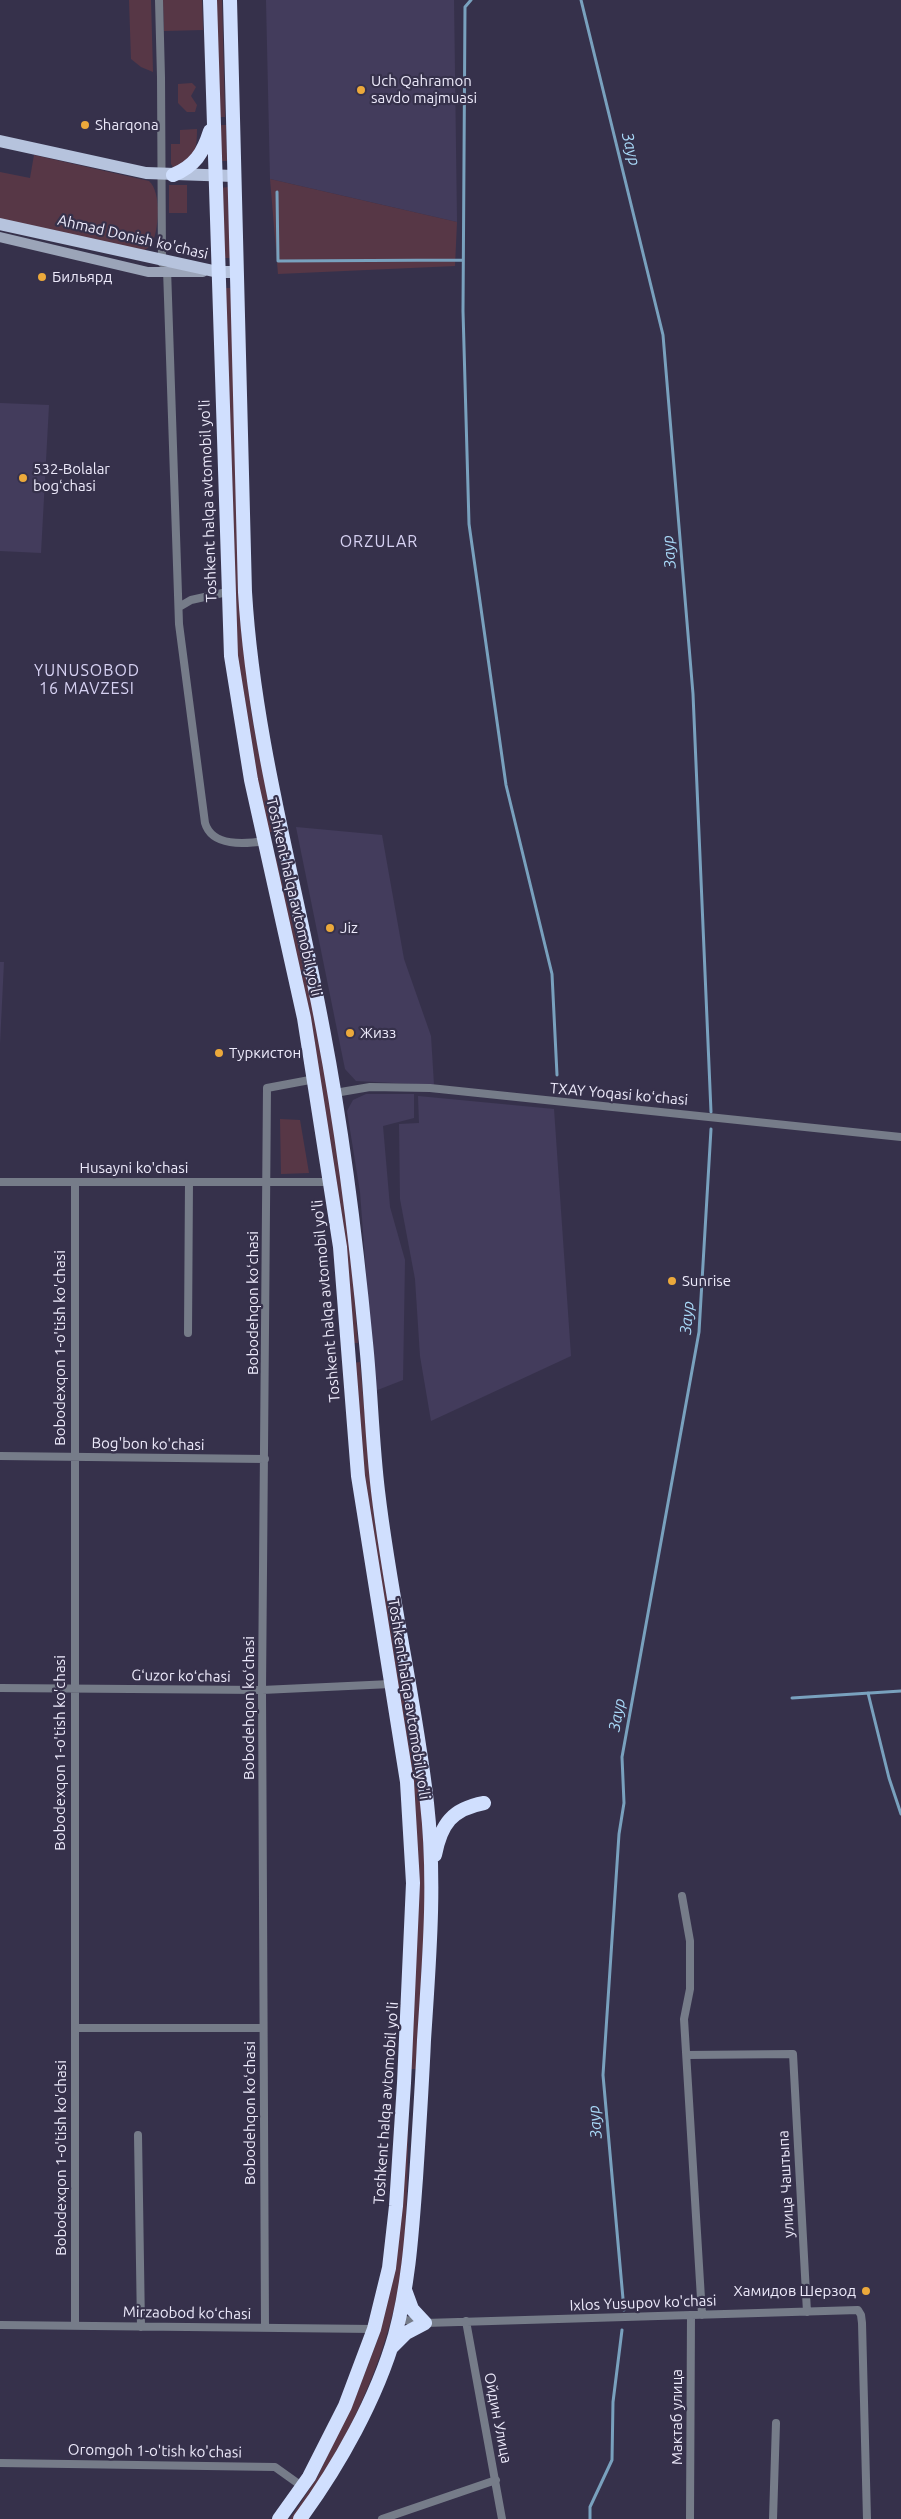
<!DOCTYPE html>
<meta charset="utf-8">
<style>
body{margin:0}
canvas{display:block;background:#36314b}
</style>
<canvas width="901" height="2519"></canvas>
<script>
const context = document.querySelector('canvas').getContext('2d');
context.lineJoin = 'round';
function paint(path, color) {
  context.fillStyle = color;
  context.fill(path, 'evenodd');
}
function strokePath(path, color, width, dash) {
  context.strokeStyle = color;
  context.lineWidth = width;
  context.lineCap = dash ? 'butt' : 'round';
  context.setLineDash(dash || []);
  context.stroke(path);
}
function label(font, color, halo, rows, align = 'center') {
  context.font = font + ' Ubuntu,sans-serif';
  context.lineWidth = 4.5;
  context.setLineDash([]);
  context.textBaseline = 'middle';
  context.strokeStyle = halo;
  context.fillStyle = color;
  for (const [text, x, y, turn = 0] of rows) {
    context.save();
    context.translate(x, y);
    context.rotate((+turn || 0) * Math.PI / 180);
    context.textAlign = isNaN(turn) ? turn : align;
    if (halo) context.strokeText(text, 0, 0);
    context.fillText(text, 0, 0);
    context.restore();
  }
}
paint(new Path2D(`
 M266 0H454L457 222 270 179Z
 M0 403 49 405 41 553 0 551Z
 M296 827 382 835 404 959 431 1036 434 1085 356 1081 345 1069Z
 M0 962H4L0 1044Z
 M366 1094H414V1118L383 1126 390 1207 405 1260 403 1380 375 1391 360 1192 347 1111 353 1100Z
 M418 1096 554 1109 571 1356 431 1421 420 1356 415 1279 400 1199 399 1124 419 1123Z`), '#433c5c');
paint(new Path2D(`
 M129 0H151L153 72 141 67 131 59Z
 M163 0H202L203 30 164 31Z
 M216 0H222L225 117H219Z
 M192 83 196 87 191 96 197 105 195 112H187L178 103V84Z
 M220 125H226L227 161H220Z
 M197 129C197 153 194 157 174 169L171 164V144H180V130Z
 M34 155 149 181C162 193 159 231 151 246L143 251 0 219V172L30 178Z
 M270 179 457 222 455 266 278 274Z
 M169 185H187V213H169Z
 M228 187 230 258H223L220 188Z
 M224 288H231L241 630 252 717 274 831 268 833 255 776 237 660Z
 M276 857C288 908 302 958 313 1008 336 1118 350 1231 358 1343H353L273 859Z
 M280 1119 300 1120 309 1173 281 1174Z
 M360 1362 374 1517 421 1804 426 1893 416 2069H409L418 1892 367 1518 353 1363Z
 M409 2095C407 2156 409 2217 400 2278 387 2360 343 2453 293 2519H290L318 2476 357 2393 379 2336Z`), '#573746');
strokePath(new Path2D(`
 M471 0 465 7 463 311 469 524 506 785 552 974 557 1075
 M581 0 663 335 693 694 711 1112
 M277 192 278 261 463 260
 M868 1693 889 1778 901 1814
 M792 1698 901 1691
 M624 2310 603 2075 619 1834 624 1803 622 1757 699 1332 711 1129
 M590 2519V2507L612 2460 613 2402 622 2330`), '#79a1be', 3);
strokePath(new Path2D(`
 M159 0 161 77 162 263
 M167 269 179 624 205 823C212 847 245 844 265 841
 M179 607 191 600 227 592
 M335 1093 370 1087 430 1088 901 1137
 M0 1182H330
 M75 1182V2325
 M188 1333 189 1182
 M0 1456 265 1459
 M0 1688 262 1690 391 1684
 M682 1896 690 1941V1989L684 2019 702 2315
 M75 2028H263
 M687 2055 793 2054 807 2312
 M138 2135 141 2327
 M399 2319 425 2323 858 2310 861 2315 862 2323 867 2519
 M466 2321 502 2519
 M0 2325 374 2329
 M265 2328 262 1690 267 1088 315 1079
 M0 2463 275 2467 303 2487
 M382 2519 496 2480
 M690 2519 691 2315
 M773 2519 776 2423`), '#767c89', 8);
strokePath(new Path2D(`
 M0 237 148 272H203`), '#9ba4b8', 10);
strokePath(new Path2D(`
 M0 141 146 173 234 176
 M0 224 218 272H237`), '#b6c3dd', 12);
strokePath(new Path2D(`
 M210 0 231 656 251 780 304 1018 340 1247 358 1476 407 1782 413 1883 404 2083 396 2206 389 2268 374 2329 345 2406 309 2477 279 2519
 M230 0 245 592C254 741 296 883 323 1029 343 1133 356 1238 366 1343 371 1392 372 1441 378 1491 390 1595 415 1698 427 1803 436 1882 429 1962 424 2040 422 2086 419 2132 416 2178 412 2231 409 2284 395 2335 377 2398 339 2466 300 2519
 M173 175C195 166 203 153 210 131
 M435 1855C441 1824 452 1809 484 1803
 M392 2347 406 2333 425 2323 412 2309 405 2290`), '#d0dffe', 14);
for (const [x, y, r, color] of [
 [361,90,5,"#eca93b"],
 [85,125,5,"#eca93b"],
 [42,277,5,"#eca93b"],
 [23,478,5,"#eca93b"],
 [330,928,5,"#eca93b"],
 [350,1033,5,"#eca93b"],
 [219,1053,5,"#eca93b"],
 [672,1281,5,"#eca93b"],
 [866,2291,5,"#eca93b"]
]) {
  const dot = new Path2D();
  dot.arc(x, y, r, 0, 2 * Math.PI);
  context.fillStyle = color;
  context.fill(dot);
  strokePath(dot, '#36314b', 2);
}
label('15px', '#ece9fa', '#36314b', [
 ["Uch Qahramon",371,81],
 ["savdo majmuasi",371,98],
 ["Sharqona",95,125],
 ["Бильярд",52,277],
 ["532-Bolalar",33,469],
 ["bogʻchasi",33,486],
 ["Jiz",340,928],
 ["Жизз",360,1033],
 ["Туркистон",229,1053],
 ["Sunrise",682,1281],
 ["Хамидов Шерзод",856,2291,"right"]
], 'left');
label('15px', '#ece9fa', '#36314b', [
 ["Ahmad Donish ko'chasi",133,237,13],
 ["Toshkent halqa avtomobil yo'li",208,501,-92],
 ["Toshkent halqa avtomobil yo'li",294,897,77],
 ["TXAY Yoqasi koʻchasi",619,1094,5],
 ["Husayni ko'chasi",134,1168],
 ["Toshkent halqa avtomobil yo'li",326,1301,-95],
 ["Bobodehqon koʻchasi",253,1303,-90],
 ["Bobodexqon 1-o'tish ko'chasi",60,1348,-90],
 ["Bog'bon ko'chasi",148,1444,1],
 ["Gʻuzor koʻchasi",181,1676,1],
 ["Toshkent halqa avtomobil yo'li",409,1699,81],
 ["Bobodehqon koʻchasi",249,1708,-90],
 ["Bobodexqon 1-o'tish ko'chasi",60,1753,-90],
 ["Toshkent halqa avtomobil yo'li",386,2103,-86],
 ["Bobodehqon koʻchasi",250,2113,-90],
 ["Bobodexqon 1-o'tish ko'chasi",61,2158,-90],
 ["улица Чаштыпа",786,2184,-93],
 ["Ixlos Yusupov ko'chasi",643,2303,-2],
 ["Mirzaobod koʻchasi",187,2313,1],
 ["Мактаб улица",677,2417,-90],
 ["Ойдин Улица",498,2418,79],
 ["Oromgoh 1-o'tish ko'chasi",155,2451,1]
]);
label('italic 16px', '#a8d8f7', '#36314b', [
 ["Заур",631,149,76],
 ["Заур",669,552,-95],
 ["Заур",687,1318,-85],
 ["Заур",617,1715,-80],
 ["Заур",595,2122,-95]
]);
context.letterSpacing = '1px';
label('16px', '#d7d2f3', '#36314b', [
 ["ORZULAR",379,542],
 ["YUNUSOBOD",87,671],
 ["16 MAVZESI",87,689]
]);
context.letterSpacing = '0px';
</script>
